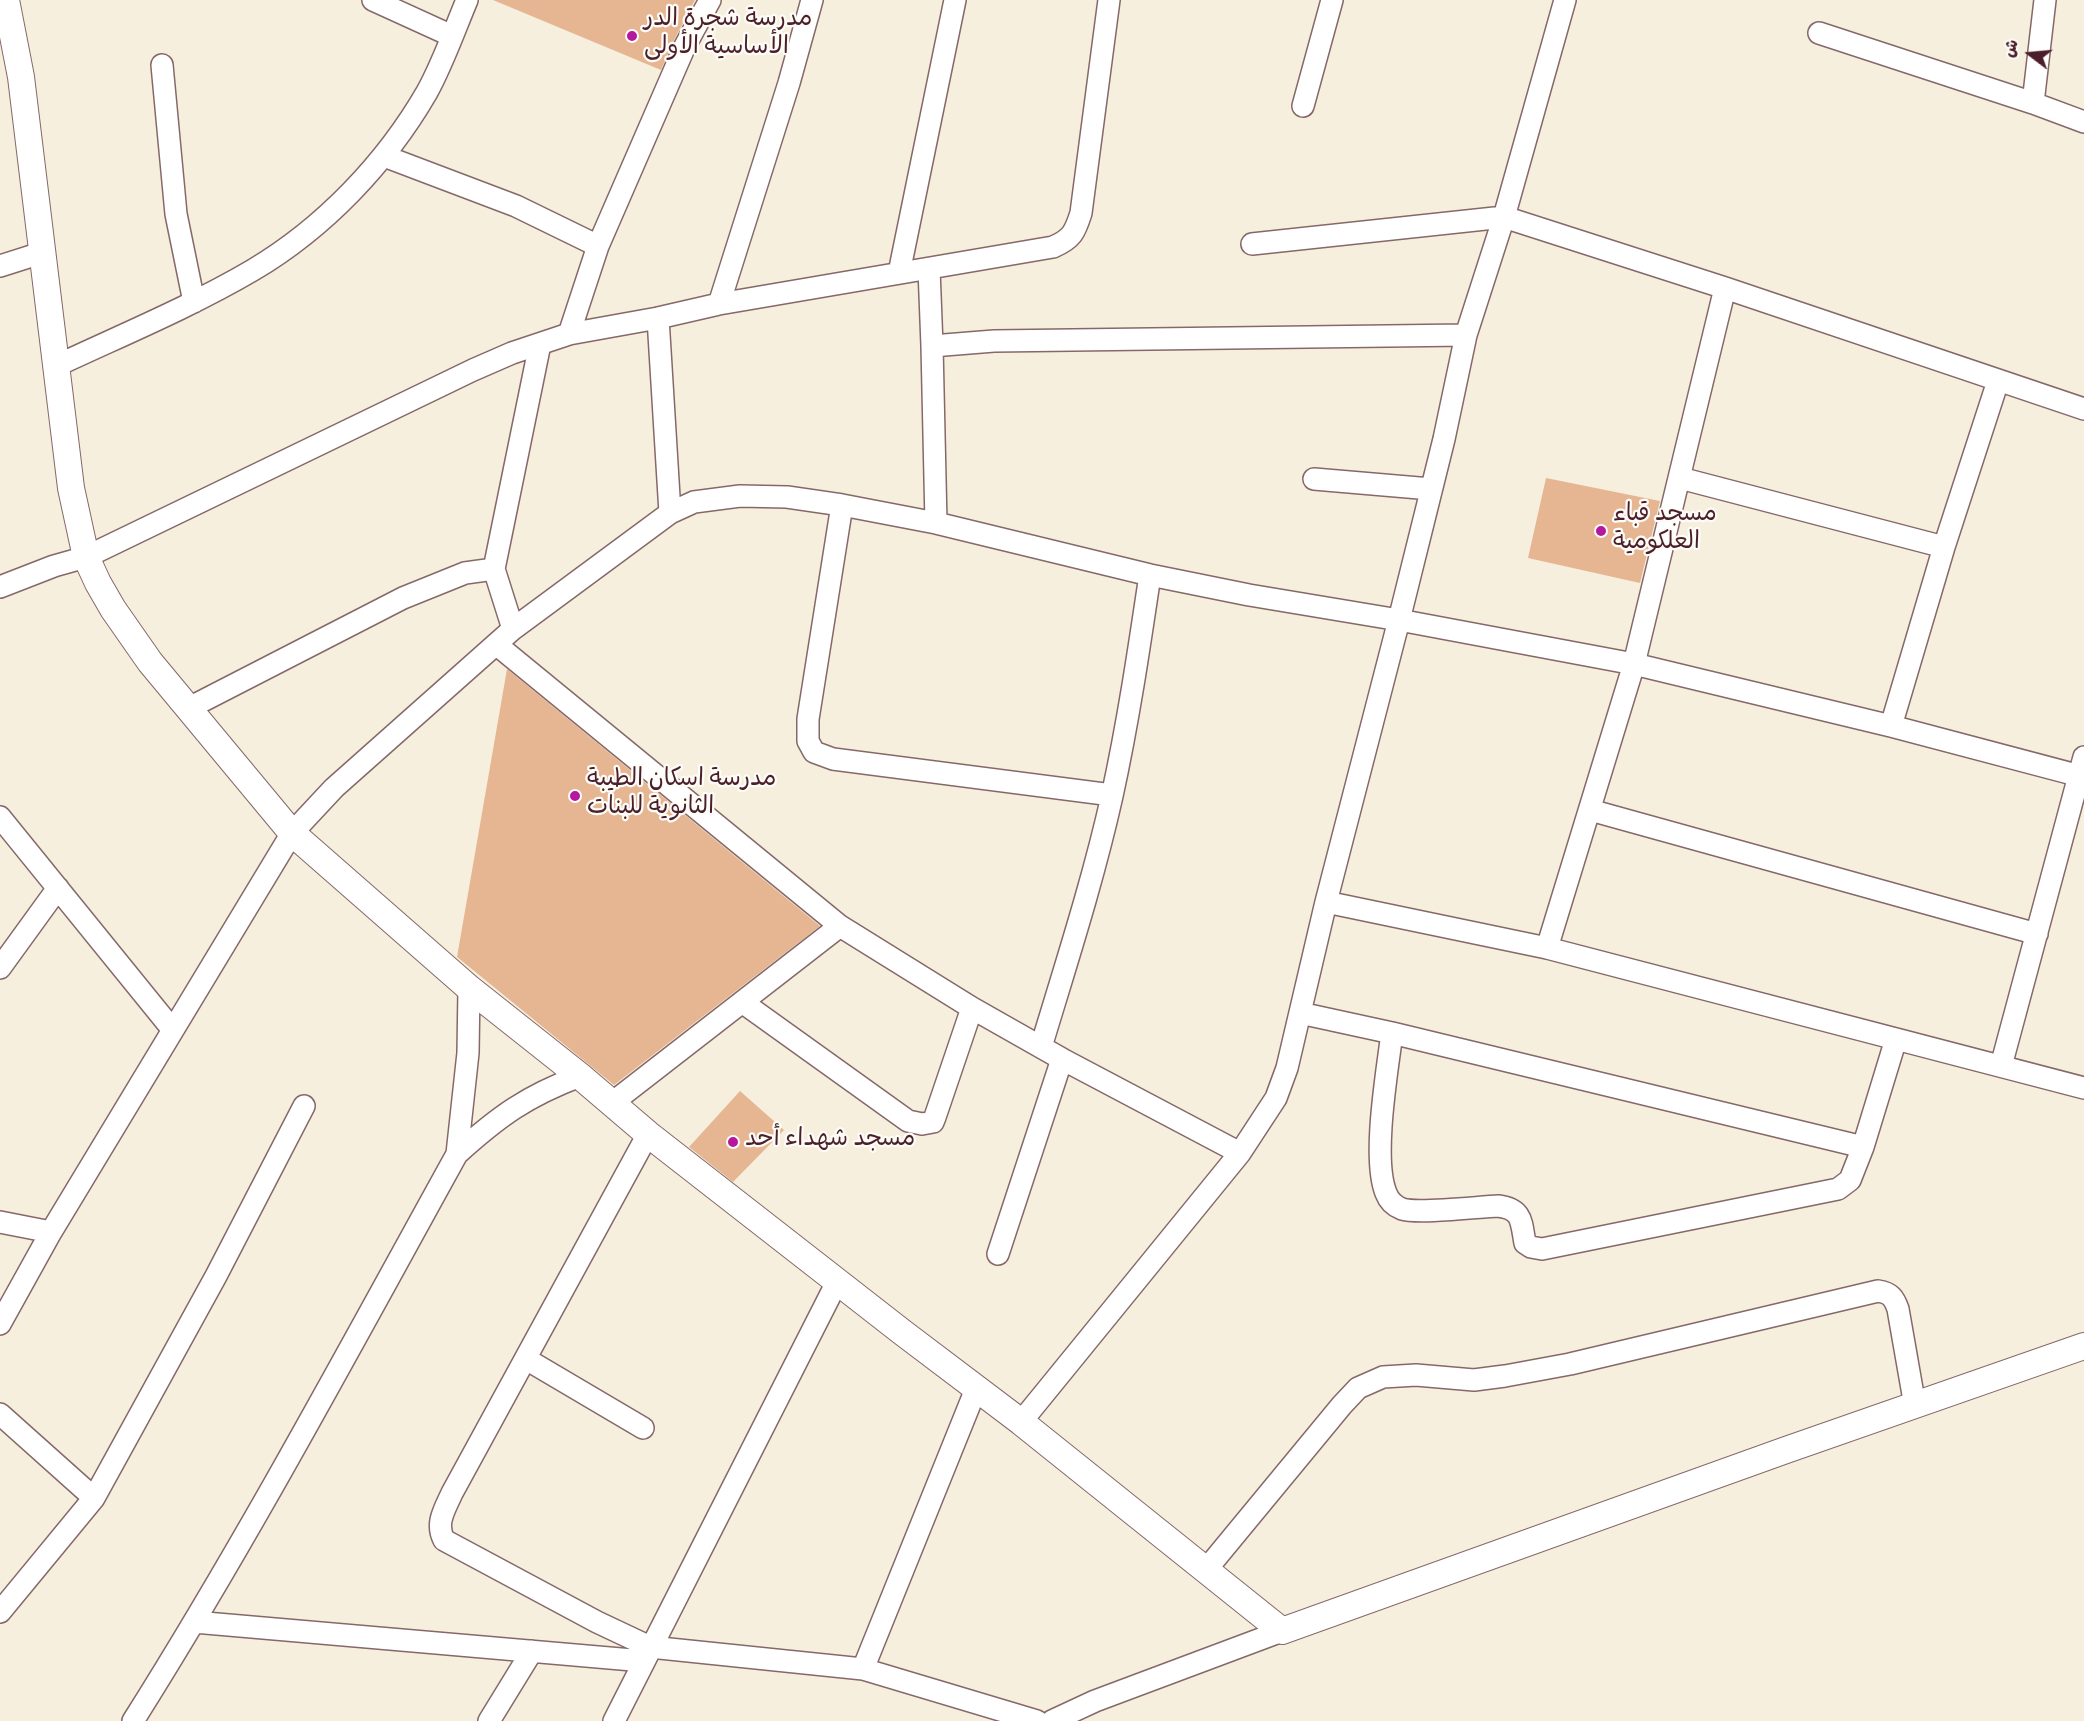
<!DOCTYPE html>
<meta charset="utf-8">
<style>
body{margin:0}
#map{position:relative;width:2084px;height:1721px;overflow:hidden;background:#f6efdd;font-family:Dekko,"Playpen Sans Arabic",sans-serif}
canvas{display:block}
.north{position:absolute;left:2000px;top:24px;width:60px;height:60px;-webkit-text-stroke:4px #fdfcf7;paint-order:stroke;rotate:286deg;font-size:16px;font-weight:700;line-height:24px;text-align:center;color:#4a1f2b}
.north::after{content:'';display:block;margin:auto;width:21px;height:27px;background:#4a1f2b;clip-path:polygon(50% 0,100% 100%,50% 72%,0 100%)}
</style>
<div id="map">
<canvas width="2084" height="1721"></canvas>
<div class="north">ش</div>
</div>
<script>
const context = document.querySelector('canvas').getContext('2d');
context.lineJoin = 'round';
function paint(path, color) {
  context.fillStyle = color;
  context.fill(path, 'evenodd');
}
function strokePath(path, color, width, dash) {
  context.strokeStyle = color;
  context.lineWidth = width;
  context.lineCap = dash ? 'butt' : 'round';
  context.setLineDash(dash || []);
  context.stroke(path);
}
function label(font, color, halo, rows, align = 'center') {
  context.font = font + ' Dekko,"Playpen Sans Arabic",sans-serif';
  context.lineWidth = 4.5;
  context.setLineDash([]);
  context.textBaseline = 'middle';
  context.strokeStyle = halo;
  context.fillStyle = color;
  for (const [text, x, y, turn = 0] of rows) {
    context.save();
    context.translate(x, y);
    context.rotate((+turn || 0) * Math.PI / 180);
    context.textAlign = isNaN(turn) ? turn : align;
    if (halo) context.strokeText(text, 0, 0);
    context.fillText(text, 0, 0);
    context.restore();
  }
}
paint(new Path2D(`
 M493 0H695L674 40 661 70Z
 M1546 478 1660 501 1640 583 1528 558Z
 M507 669 820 926 614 1085 457 957Z
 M740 1091 784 1130 733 1182 689 1147Z`), '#e6b693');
const minor = new Path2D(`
 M373 0 452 36
 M1819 33 2033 103 2084 122
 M162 65 176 214 194 302
 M2033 103 2045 0
 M1303 106 1332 0
 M384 156 516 206 598 246
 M1252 244 1504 217 1725 288 2084 409
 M0 266 41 253
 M929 269 932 346
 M899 273 955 0
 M719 304 789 83 812 0
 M658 318 670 513
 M569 334 598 246 685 46 710 0
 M56 366C122 335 190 307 253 270 324 228 386 163 427 92 443 63 454 31 467 0
 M1680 478 1944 547
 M1314 479 1431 489
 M842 505 808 719V741L814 752 833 759 1112 795
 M936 523 932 346 994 341 1466 335
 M494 569 540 344
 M0 587 54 566 86 557 473 370 512 353 569 334 658 318 719 304 1053 247C1072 239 1075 232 1081 213L1109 0
 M497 645 840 926 612 1103
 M187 709 403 598 465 573 494 569 513 629
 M1891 726 1944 547 1998 381
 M1590 810 2037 934
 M0 817 172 1029
 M1326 902 1547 948 2084 1088
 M840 926 972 1008 1062 1059 1240 1153
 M1547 948 1634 664 1725 288
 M0 968 58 888
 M742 1002 908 1121 922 1124 933 1122 935 1117 972 1008
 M1300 1013 1392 1033 1863 1147
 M1392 1033C1387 1072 1372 1159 1386 1193 1389 1201 1394 1206 1402 1209 1418 1214 1477 1207 1498 1206 1523 1209 1521 1222 1525 1243L1531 1247 1542 1249 1838 1189 1850 1180 1863 1147 1896 1039
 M1041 1047C1066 964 1093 881 1112 796 1128 723 1139 649 1150 575
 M2001 1066 2084 757
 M648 1134 452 1493C445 1509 435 1523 444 1540L597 1622 650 1647 863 1669 1037 1721
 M457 1154 468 1053 469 988
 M0 1222 51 1232
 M998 1254 1062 1059
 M0 1324 51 1232 292 833 334 788 513 629 670 513 694 502 740 496 787 497 842 505 936 523 1150 575 1249 595 1399 620 1634 664 1891 726 2084 777
 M526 1359 643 1428
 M0 1414 94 1498
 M1021 1422 1240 1153 1276 1098 1287 1068 1326 902 1399 620 1444 439 1466 335 1504 217 1565 0
 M1205 1571 1342 1405 1358 1388 1383 1377 1416 1375 1474 1380 1505 1376 1570 1364 1878 1291C1891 1293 1894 1298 1898 1309L1915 1406
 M0 1612 94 1498 216 1276 304 1106
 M194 1622 644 1661
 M863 1669 976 1389
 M133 1721C249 1537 352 1344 457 1154 499 1116 527 1096 580 1076
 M489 1721 532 1651
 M614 1721 837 1282
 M1052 1721 1095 1701 1282 1631`);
const tertiary = new Path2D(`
 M6 0 21 77 71 488 86 557 98 583 113 609 150 662 292 833 469 988 580 1076 648 1134 902 1332 1021 1422 1282 1631 1786 1450 2084 1346`);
strokePath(minor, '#866869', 24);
strokePath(tertiary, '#866869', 28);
strokePath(minor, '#fff', 21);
strokePath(tertiary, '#fff', 26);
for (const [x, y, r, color] of [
 [632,36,6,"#b5179e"],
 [1601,531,6,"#b5179e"],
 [575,796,6,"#b5179e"],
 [733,1142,6,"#b5179e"]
]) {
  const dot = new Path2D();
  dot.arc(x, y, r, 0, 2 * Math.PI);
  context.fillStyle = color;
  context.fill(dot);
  strokePath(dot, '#fdfcf7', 2);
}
label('24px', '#4a1f2b', '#fdfcf7', [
 ["مدرسة شجرة الدر",644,22],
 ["الأساسية الأولى",644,50],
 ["مسجد قباء",1613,517],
 ["العلكومية",1613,545],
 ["مدرسة اسكان الطيبة",587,782],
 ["الثانوية للبنات",587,810],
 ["مسجد شهداء أحد",745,1142]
], 'left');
</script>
